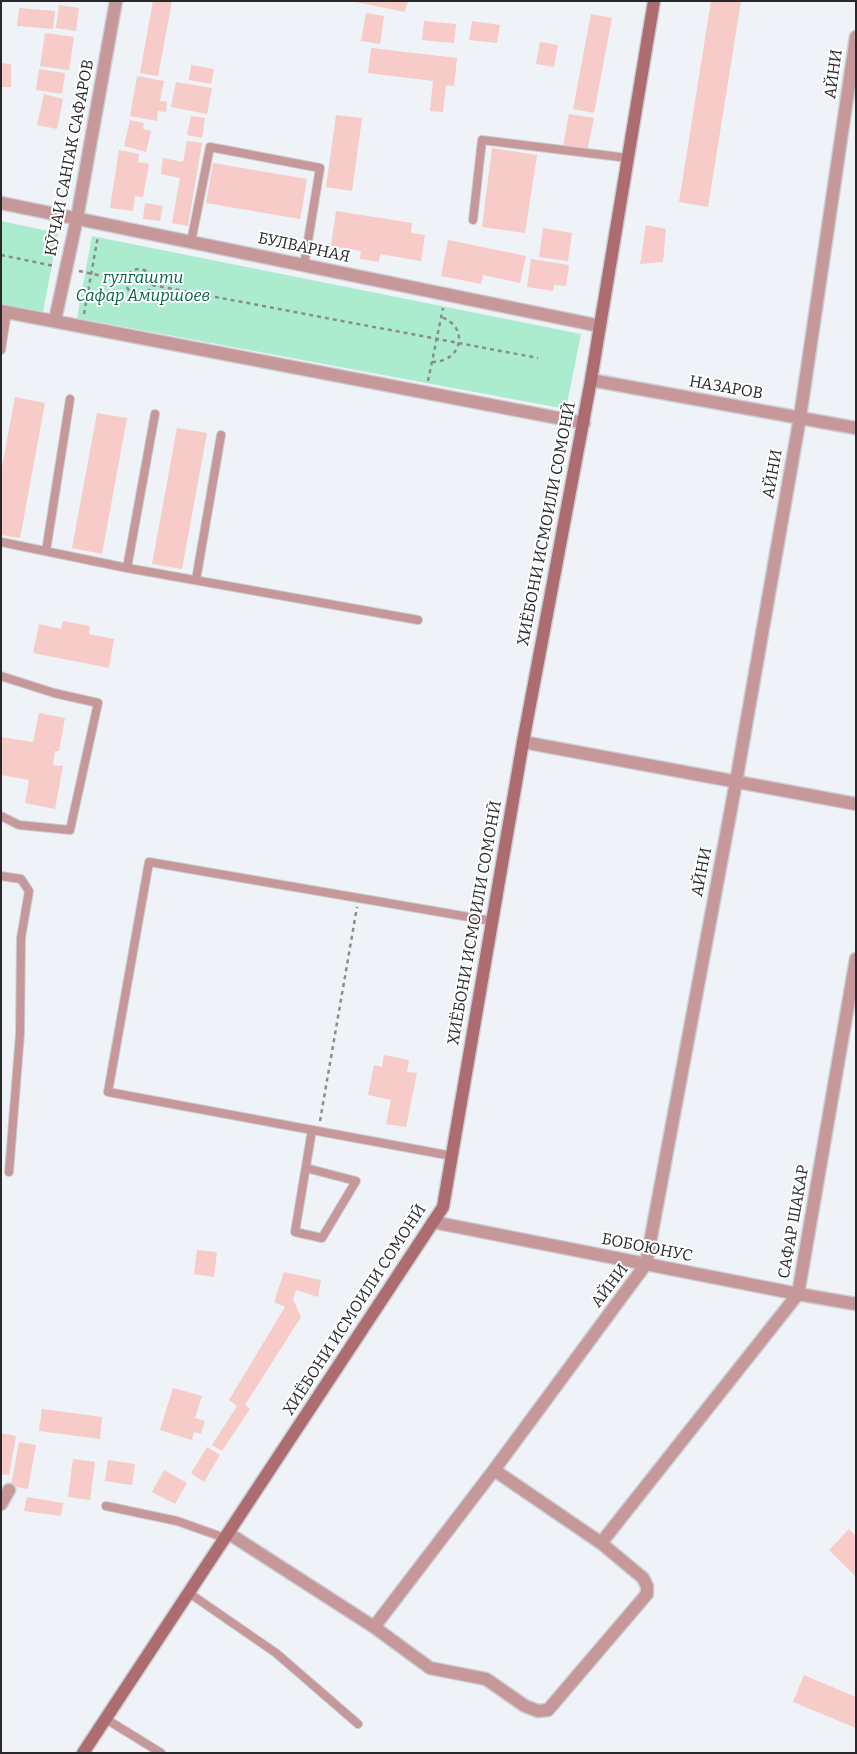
<!DOCTYPE html>
<meta charset="utf-8">
<style>
body{margin:0}
#map{position:relative;width:857px;height:1754px;overflow:hidden;background:#eff2f7;font-family:Bitter,serif}
canvas{display:block}
.frame{position:absolute;inset:0;border:2px solid #28282a;pointer-events:none}
</style>
<div id="map">
<canvas width="857" height="1754"></canvas>
<div class="frame"></div>
</div>
<script>
const context = document.querySelector('canvas').getContext('2d');
context.lineJoin = 'round';
function paint(path, color) {
  context.fillStyle = color;
  context.fill(path, 'evenodd');
}
function strokePath(path, color, width, dash) {
  context.strokeStyle = color;
  context.lineWidth = width;
  context.lineCap = dash ? 'butt' : 'round';
  context.setLineDash(dash || []);
  context.stroke(path);
}
function label(font, color, halo, rows, align = 'center') {
  context.font = font + ' Bitter,serif';
  context.lineWidth = 4;
  context.setLineDash([]);
  context.textBaseline = 'middle';
  context.strokeStyle = halo;
  context.fillStyle = color;
  for (const [text, x, y, turn = 0] of rows) {
    context.save();
    context.translate(x, y);
    context.rotate((+turn || 0) * Math.PI / 180);
    context.textAlign = isNaN(turn) ? turn : align;
    if (halo) context.strokeText(text, 0, 0);
    context.fillText(text, 0, 0);
    context.restore();
  }
}
paint(new Path2D(`
 M1 221 58 233 43 312 1 304Z
 M92 236 581 334 566 409 77 318Z`), '#abebce');
paint(new Path2D(`
 M153 1H172L158 76 140 73Z
 M351 1H408L405 12Z
 M711 1H741L708 207 679 202Z
 M59 5 79 8 76 31 56 28Z
 M19 8 55 11 53 29 17 26Z
 M366 13 384 16 380 44 361 41Z
 M591 14 612 18 594 113 573 109Z
 M424 21 456 24 454 43 422 40Z
 M472 21 500 25 497 43 469 40Z
 M45 33 74 37 69 70 40 66Z
 M540 42 558 45 554 67 536 64Z
 M371 48 457 58 454 86 446 85 443 112 430 111 433 81 368 73Z
 M1 63 11 64V87H1Z
 M191 65 214 69 211 84 189 80Z
 M39 69 65 73 62 94 36 90Z
 M137 76 164 81 160 101 167 102 166 112 158 111 157 121 130 116Z
 M176 82 212 88 207 114 171 107Z
 M44 94 63 99 57 129 37 125Z
 M569 114 594 118 587 152 563 147Z
 M336 115 362 118 352 191 326 187Z
 M191 116 205 118 202 138 187 135Z
 M130 120 144 123 143 129 151 131 146 152 124 146Z
 M187 141 202 143 188 226 172 223 180 178 161 174 163 158 183 162Z
 M492 148 537 155 525 233 482 227Z
 M119 150 139 154 138 162 149 164 143 197 135 196 133 211 110 208Z
 M213 163 307 179 300 219 206 203Z
 M145 203 163 206 160 221 143 219Z
 M336 211 412 223 411 233 425 235 421 261 380 254 379 262 360 259 361 251 331 246Z
 M646 225 666 229 663 262 640 264Z
 M543 228 572 233 568 261 539 257Z
 M448 240 526 256 520 283 483 275 481 284 441 276Z
 M531 259 569 265 566 286 554 285 553 291 527 287Z
 M15 397 45 403 20 538 1 535V472Z
 M97 413 127 418 102 554 72 548Z
 M177 428 207 433 182 569 152 564Z
 M63 621 90 626 89 634 114 639 109 668 33 653 39 624 61 629Z
 M39 713 65 718 59 751H55L53 765 63 766 55 809 25 803 29 780 1 775V737L33 742Z
 M384 1055 409 1060 407 1072 417 1073 406 1127 386 1124 391 1100 368 1095 374 1065 382 1067Z
 M197 1250 217 1252 214 1277 194 1274Z
 M284 1272 321 1280 318 1297 296 1290 293 1299 301 1317 245 1405 250 1409 222 1451 212 1445 237 1406 229 1400 285 1307 274 1302Z
 M173 1388 202 1396 195 1418 205 1421 201 1434 194 1432 192 1440 160 1430Z
 M42 1409 102 1417 100 1439 39 1431Z
 M1 1433 16 1436 9 1475 1 1474Z
 M19 1442 36 1445 28 1489 11 1486Z
 M207 1447 220 1455 204 1482 191 1473Z
 M73 1459 95 1462 90 1500 68 1497Z
 M108 1460 135 1464 132 1485 105 1481Z
 M164 1470 187 1483 175 1504 152 1492Z
 M27 1497 63 1503 61 1516 24 1511Z
 M849 1529 856 1536V1577L829 1550Z
 M804 1675 856 1697V1728L793 1702Z`), '#f6cbc8');
const service = new Path2D(`
 M473 220 482 140 628 158
 M191 242 210 147 320 168 304 265
 M1 350 7 312
 M1 542 127 568 155 414
 M46 551 70 399
 M127 568 418 620
 M196 580 221 435
 M1 676 54 693 98 703 70 830 19 825 1 816
 M1 876 21 879 29 891 21 938 20 1034 9 1172
 M452 1156 108 1092 149 862 492 921
 M306 1168 356 1181 322 1238 295 1232 312 1130
 M106 1506 177 1521 225 1538
 M189 1593 276 1653 358 1724
 M106 1719 161 1753`);
const minor = new Path2D(`
 M591 380 856 428
 M523 742 856 804
 M1 1504 9 1490
 M228 1533 374 1627 430 1668 486 1679 525 1706 538 1711 548 1710 647 1594V1586L643 1578 601 1543 494 1470
 M601 1543 798 1294 856 959
 M374 1627 494 1470 646 1264 736 782 800 417 856 37`);
const tertiary = new Path2D(`
 M1 203 600 326
 M1 311 584 423
 M55 320 77 218 116 1
 M433 1222 798 1294 856 1304`);
const secondary = new Path2D(`
 M83 1753 443 1207 523 742 591 380 654 1`);
strokePath(service, '#cbced2', 10);
strokePath(minor, '#cbced2', 15);
strokePath(tertiary, '#cbced2', 15);
strokePath(secondary, '#cbced2', 15);
strokePath(new Path2D(`
 M1 255 54 266
 M126 282a13 13 0 1 1 26 0a13 13 0 1 1-26 0Z
 M79 271 126 281
 M152 285 538 358
 M84 314 98 236
 M432 362C462 362 470 327 441 317
 M428 381 443 308
 M320 1121 357 907`), '#8a8c8f', 2.5, [4, 4]);
strokePath(service, '#c69899', 8);
strokePath(minor, '#c69899', 12);
strokePath(tertiary, '#c69899', 12);
strokePath(secondary, '#ad6c6f', 12);
label('16px', '#28282a', '#fff', [
 ["АЙНИ",834,74,-82],
 ["КӮЧАИ САНГАК САФАРОВ",70,158,-79],
 ["БУЛВАРНАЯ",304,248,12],
 ["НАЗАРОВ",726,388,10],
 ["АЙНИ",773,474,-80],
 ["ХИЁБОНИ ИСМОИЛИ СОМОНӢ",547,524,-79],
 ["АЙНИ",702,872,-79],
 ["ХИЁБОНИ ИСМОИЛИ СОМОНӢ",475,923,-80],
 ["САФАР ШАКАР",794,1222,-80],
 ["БОБОЮНУС",647,1248,11],
 ["АЙНИ",610,1286,-53],
 ["ХИЁБОНИ ИСМОИЛИ СОМОНӢ",355,1310,-57]
]);
label('italic 16px', '#026246', '#fff', [
 ["гулгашти",143,279],
 ["Сафар Амиршоев",143,297]
]);
</script>
